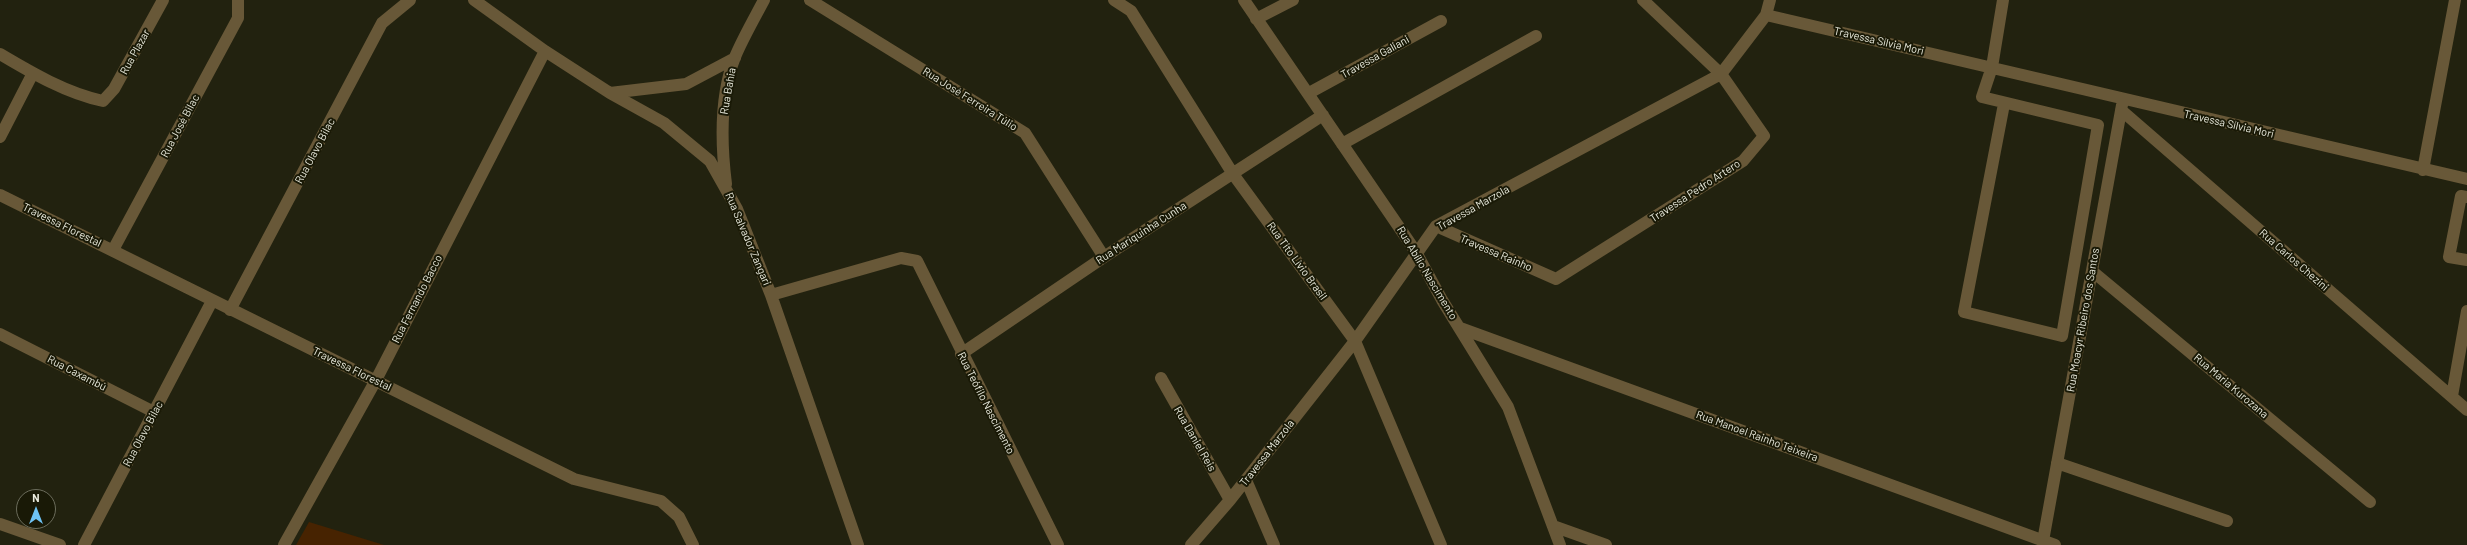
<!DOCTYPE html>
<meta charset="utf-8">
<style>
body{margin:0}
#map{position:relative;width:2467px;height:545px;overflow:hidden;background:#22220f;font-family:Barlow,sans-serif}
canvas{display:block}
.north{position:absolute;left:16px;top:489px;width:40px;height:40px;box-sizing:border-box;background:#191906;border:1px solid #6c6d5c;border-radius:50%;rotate:0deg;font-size:11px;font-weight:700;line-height:16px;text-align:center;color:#e9eadd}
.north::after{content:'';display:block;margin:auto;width:14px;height:18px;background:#6ec2f3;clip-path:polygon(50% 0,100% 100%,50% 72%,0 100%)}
</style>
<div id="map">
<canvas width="2467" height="545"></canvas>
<div class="north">N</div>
</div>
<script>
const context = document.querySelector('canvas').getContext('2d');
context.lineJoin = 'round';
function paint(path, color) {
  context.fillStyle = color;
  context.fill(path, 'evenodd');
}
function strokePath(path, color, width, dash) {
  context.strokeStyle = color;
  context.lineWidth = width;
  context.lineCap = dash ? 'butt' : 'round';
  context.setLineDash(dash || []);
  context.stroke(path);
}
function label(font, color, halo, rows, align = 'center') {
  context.font = font + ' Barlow,sans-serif';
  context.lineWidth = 4;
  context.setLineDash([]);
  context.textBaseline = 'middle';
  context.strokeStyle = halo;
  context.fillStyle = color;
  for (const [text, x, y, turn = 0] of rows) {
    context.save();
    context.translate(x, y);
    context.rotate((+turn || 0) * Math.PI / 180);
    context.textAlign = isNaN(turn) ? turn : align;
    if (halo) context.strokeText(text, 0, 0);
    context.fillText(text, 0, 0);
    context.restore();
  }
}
paint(new Path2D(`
 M309 522 384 545H296Z`), '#472301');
strokePath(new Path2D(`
 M474 0 545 51 610 93 664 123 710 161 737 209 771 295 858 545
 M810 0 1025 133 1104 257
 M1114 0 1131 11 1233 174 1355 341 1441 545
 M1244 0 1416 252 1442 300 1508 407 1560 545
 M2003 0 1992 67 1982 97 2098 125 2062 336 1964 312 2004 104
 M1766 15 2467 179
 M1256 19 1293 0
 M0 54C32 73 66 93 103 101L114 89 163 0
 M610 93 686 84 735 58
 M1309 93 1441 21
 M2121 110 2467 410
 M0 137 33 73
 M1342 144 1536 36
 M2423 170 2455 0
 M726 184C721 144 719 97 735 57 743 38 754 19 764 0
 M0 195 574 479 661 501 679 517 693 545
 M2467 197 2461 196 2449 257 2467 260
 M1436 226 1556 279 1743 161 1764 136 1721 74 1643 0
 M113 250 238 18V0
 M2092 271 2370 502
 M771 295 901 258 917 261 1058 545
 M230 310 382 23 410 0
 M1460 328 2055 545
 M0 334 154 412
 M961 354 1104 257 1323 115
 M1161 378 1230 500
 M2452 396 2467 311
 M2057 463 2227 521
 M1246 480 1274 545
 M0 524 60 545
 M1553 526 1606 545
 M2043 541 2122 105
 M84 545 212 301
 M284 545 376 380 545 51
 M1191 545 1230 500 1355 341 1436 226 1721 74 1766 15 1770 0`), '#685838', 12);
label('11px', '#e9eadd', '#191906', [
 ["Travessa Sílvia Mori",1879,41,13],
 ["Rua Plazar",135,52,-61],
 ["Travessa Galiani",1375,57,-29],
 ["Rua Bahia",728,91,-80],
 ["Rua José Ferreira Túlio",970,99,32],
 ["Travessa Sílvia Mori",2229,124,13],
 ["Rua José Bilac",180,126,-62],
 ["Rua Olavo Bilac",315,151,-62],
 ["Travessa Pedro Artero",1695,191,-33],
 ["Travessa Marzola",1473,208,-29],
 ["Travessa Florestal",62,225,26],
 ["Rua Mariquinha Cunha",1141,233,-33],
 ["Rua Salvador Zangari",748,239,67],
 ["Travessa Rainho",1496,253,23],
 ["Rua Carlos Chezini",2294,260,41],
 ["Rua Tito Lívio Brasil",1297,261,54],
 ["Rua Abílio Nascimento",1427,273,59],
 ["Rua Fernando Bacco",417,299,-63],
 ["Rua Moacyr Ribeiro dos Santos",2083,320,-80],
 ["Travessa Florestal",352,369,26],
 ["Rua Caxambú",77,373,27],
 ["Rua Maria Kurozana",2231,386,40],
 ["Rua Teófilo Nascimento",986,403,63],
 ["Rua Olavo Bilac",143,434,-62],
 ["Rua Manoel Rainho Teixeira",1757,436,20],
 ["Rua Daniel Reis",1195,439,60],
 ["Travessa Marzola",1267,453,-52]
]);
</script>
